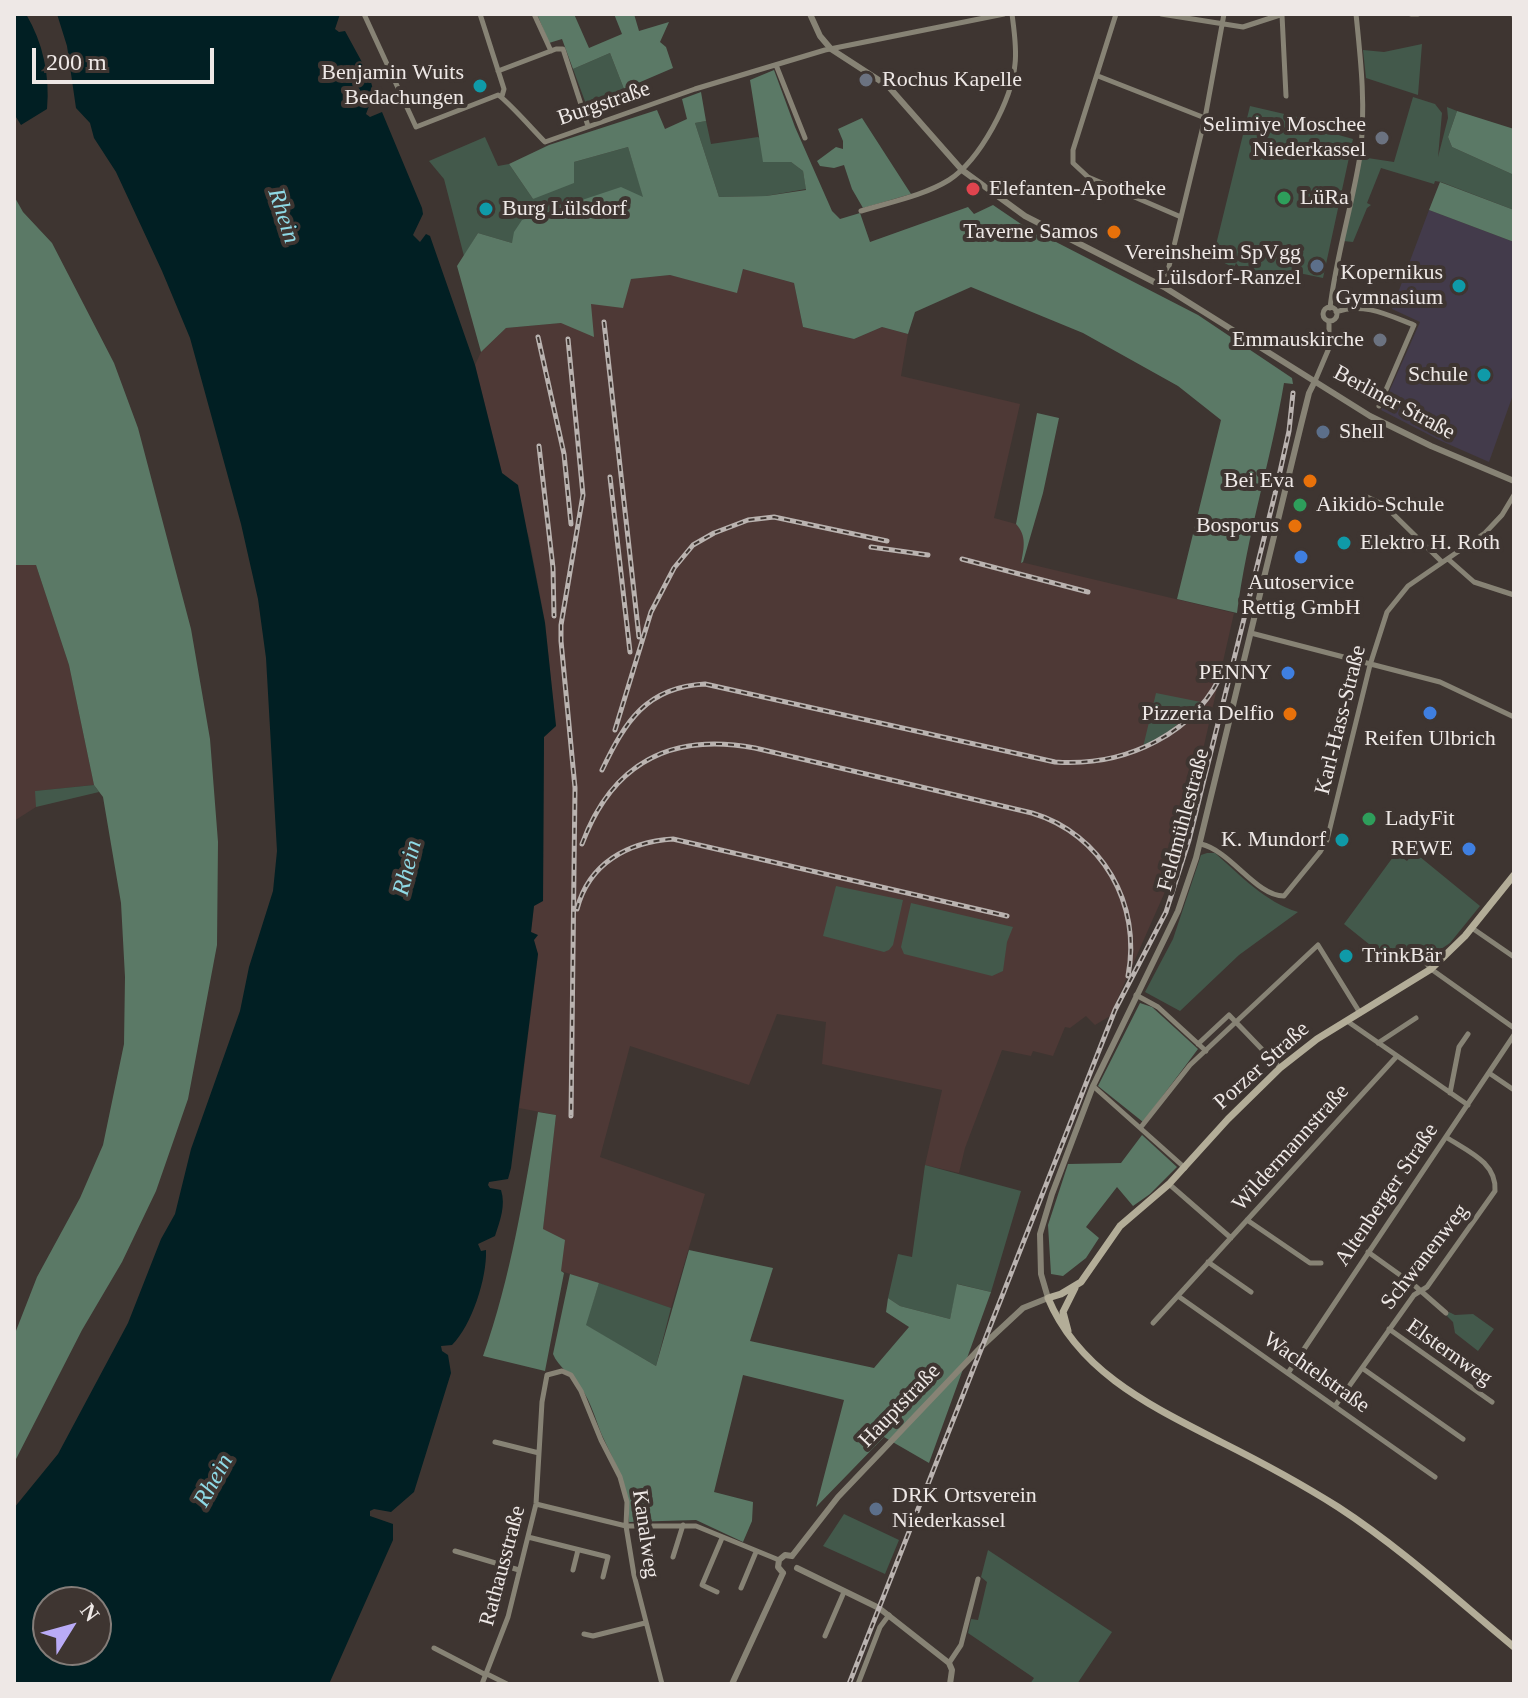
<!DOCTYPE html>
<meta charset="utf-8">
<style>
body{margin:0}
#map{position:relative;width:1528px;height:1698px;overflow:hidden;background:#3e3531;font-family:Georgia,serif}
canvas{display:block}
.frame{position:absolute;inset:0;border:16px solid #eee8e6;pointer-events:none}
.north{position:absolute;left:32px;top:1586px;width:80px;height:80px;box-sizing:border-box;background:#3e3531;border:2px solid #847d79;border-radius:50%;rotate:53deg;font-size:22px;font-weight:700;line-height:32px;text-align:center;color:#eee8e6}
.north::after{content:'';display:block;margin:auto;width:28px;height:36px;background:#b9abf7;clip-path:polygon(50% 0,100% 100%,50% 72%,0 100%)}
.scale{position:absolute;left:32px;top:48px;width:182px;height:36px;box-sizing:border-box;border:4px solid #eee8e6;border-top:0;padding-left:10px;font-size:24px;line-height:28px;white-space:nowrap;color:#eee8e6;-webkit-text-stroke:6px #3e3531;paint-order:stroke}
</style>
<div id="map">
<canvas width="1528" height="1698"></canvas>
<div class="frame"></div>
<div class="north">N</div>
<div class="scale">200 m</div>
</div>
<script>
const context = document.querySelector('canvas').getContext('2d');
context.lineJoin = 'round';
function paint(path, color) {
  context.fillStyle = color;
  context.fill(path, 'evenodd');
}
function strokePath(path, color, width, dash) {
  context.strokeStyle = color;
  context.lineWidth = width;
  context.lineCap = dash ? 'butt' : 'round';
  context.setLineDash(dash || []);
  context.stroke(path);
}
function label(font, color, halo, rows, align = 'center') {
  context.font = font + ' Georgia,serif';
  context.lineWidth = 8;
  context.setLineDash([]);
  context.textBaseline = 'middle';
  context.strokeStyle = halo;
  context.fillStyle = color;
  for (const [text, x, y, turn = 0] of rows) {
    context.save();
    context.translate(x, y);
    context.rotate((+turn || 0) * Math.PI / 180);
    context.textAlign = isNaN(turn) ? turn : align;
    if (halo) context.strokeText(text, 0, 0);
    context.fillText(text, 0, 0);
    context.restore();
  }
}
paint(new Path2D(`
 M743 269 794 283 803 327 854 339 882 327 908 334 901 376 1020 404 994 518 1016 524 1022 530 1025 542 1021 562 1234 613 1181 847 1164 894 1110 1016 1095 1025 1086 1016 1070 1028 1065 1027 1053 1056 1033 1051 1031 1056 1002 1050 965 1148 959 1173 925 1165 942 1090 822 1064 826 1022 777 1014 749 1085 630 1046 600 1157 705 1194 671 1308 561 1271 543 1229 556 1115 519 1108 538 955 531 933 534 905 543 901 544 737 556 726 545 622 529 537 502 473 475 365 481 352 506 328 561 323 631 279 670 275 737 292Z
 M14 565H36L69 665 94 785 36 791V807L14 821Z`), '#4e3936');
paint(new Path2D(`
 M1429 210 1514 242V392L1489 462 1439 440 1381 410 1420 322 1392 309Z`), '#433b4b');
paint(new Path2D(`
 M1422 44 1418 95 1366 78 1363 50 1384 52Z
 M610 53 624 89 586 104 573 69Z
 M1413 97 1435 104 1442 113 1438 157 1448 118 1447 107 1457 111 1448 137 1452 147 1514 175V210L1441 182 1435 181 1434 184 1381 168 1367 203 1371 205 1367 208 1353 242 1343 241 1361 157 1394 162Z
 M1250 106 1336 126 1335 134 1353 139 1323 278 1299 273C1278 288 1252 285 1236 263L1234 268 1213 257Z
 M706 121 711 144 758 137 803 171 806 189 766 196 719 197 695 123Z
 M485 137 498 166 509 164 533 199 574 162 628 147 644 198 512 243 478 233 464 256 444 179 429 161Z
 M1156 693 1201 702 1171 730 1143 747Z
 M94 785 99 792 36 807 35 791Z
 M1414 852 1480 906 1450 943 1435 953 1416 945 1410 955 1395 965 1344 924 1396 853 1407 861Z
 M1207 853H1215C1240 875 1265 902 1298 912L1239 955 1180 1011 1145 992 1173 939 1201 855Z
 M836 886 903 900 893 945 889 950 884 952 823 936Z
 M911 903 1013 927 1007 942 1003 971 992 976 904 954 901 947Z
 M925 1165 1021 1191 991 1292 958 1284 950 1319 900 1306 888 1298 898 1254 912 1257Z
 M599 1283 671 1308 656 1366 585 1325Z
 M1449 1312 1455 1315 1473 1314 1494 1329 1478 1351 1455 1333 1453 1322 1447 1316Z
 M844 1514 899 1540 885 1574 823 1546Z
 M988 1550 1112 1632 1077 1684H1030L1034 1678 968 1633 971 1619 978 1620 987 1582 981 1577Z`), '#43594b');
paint(new Path2D(`
 M537 14H574L589 48 622 34 614 14H634L639 31 669 22 660 42 666 47 673 68 624 89 610 53 573 69 562 39 549 43Z
 M774 70 795 127 832 211 840 219 860 213 870 242 968 207 974 214 993 205 1021 224 1198 315 1292 378 1293 384 1284 383C1271 460 1247 535 1237 613L1177 599 1221 420 1178 386 1083 333 971 287 915 312 908 334 882 327 854 339 803 327 794 283 743 269 737 293 670 275 631 279 623 308 591 304 594 337 561 323 506 328 481 352 457 266 478 233 512 243 514 232 522 220 621 187 643 197 628 147 574 162V183L533 199 509 164 549 145 657 110 665 129 687 119 682 99 701 92 706 121 695 123 719 197 766 196 806 190 803 171 791 162H763L750 80Z
 M1457 111 1514 129V175L1452 147 1448 137Z
 M862 118 911 194 863 208 852 189 844 165 834 168 820 166 817 161 836 147 843 149V141L838 129Z
 M1440 182 1514 210V242L1429 210Z
 M14 196 23 212 52 243 114 363 138 428 191 629 210 739 218 842 217 945 188 1099 156 1191 122 1262 82 1330 14 1463V1336L37 1277 80 1198 103 1145 124 1044 125 977 121 903 103 797 94 785 69 665 36 565H14Z
 M1037 413 1059 418 1043 493 1023 562 1021 563C1024 548 1027 536 1016 524Z
 M1140 1003 1152 1007 1198 1049 1143 1122 1098 1086Z
 M538 1112 556 1115 543 1229 565 1240 561 1271 564 1273 545 1371 483 1356C511 1277 524 1194 538 1112Z
 M1142 1135 1177 1167 1150 1194 1133 1206 1117 1187 1086 1227 1099 1238 1086 1258 1063 1276 1051 1274 1048 1225 1068 1164 1121 1163Z
 M689 1250 773 1268 750 1341 874 1368 909 1327 886 1312 888 1298 900 1306 950 1319 957 1284 991 1292 929 1463 884 1437 816 1507 844 1400 743 1375 714 1492 753 1502 752 1521 743 1542 696 1520 629 1522C630 1487 615 1464 601 1433 595 1418 591 1402 581 1388 573 1376 558 1367 553 1354L570 1274 599 1283 586 1325 656 1366Z`), '#5b7966');
paint(new Path2D(`
 M14 14H26C43 43 50 75 47 109L21 125 14 114Z
 M57 14H340L335 29 339 32 345 31 369 75 374 93 366 114 370 117 382 112 422 208 423 214 413 235 420 242 426 234 430 236 475 365 502 473 518 485 545 623 556 726 544 737 543 901 534 906 531 932 538 935 534 940 538 954 511 1168 508 1179 489 1182 488 1185 490 1188 501 1190C506 1205 500 1221 495 1236L478 1244 481 1251 486 1250C487 1278 472 1325 452 1345L441 1346 442 1351 448 1355 451 1373 414 1492 391 1512 374 1509 370 1511V1516L393 1524V1540L329 1684H14V1508L58 1454 128 1323 161 1239 175 1214 191 1149 240 1011 249 967 273 891 277 851 266 658 258 599 241 524 190 338 162 271 116 172 94 138 90 123 76 108 67 46ZM96 1602V1650H48V1602Z`), '#011f23');
strokePath(new Path2D(`
 M364 14 416 127 498 95C506 99 535 132 545 142L695 89 825 50 1004 14
 M480 14 504 89 502 96
 M534 14 551 51
 M1116 14 1073 150V163L1088 177 1181 217
 M1161 14 1243 27 1283 14
 M1411 14H1418
 M1514 14V16
 M1282 15 1286 96
 M776 65 805 138
 M498 71 556 49H563L588 126
 M1098 76 1205 118
 M861 211C890 202 923 196 949 180 980 160 1012 100 1015 64 1017 48 1014 30 1012 14
 M1164 287 1205 118 1224 14
 M1323 314a7 7 0 1 1 14 0a7 7 0 1 1-14 0Z
 M1330 308C1336 256 1352 207 1360 156 1366 108 1361 62 1356 14
 M1336 312C1363 302 1388 315 1414 325L1379 406
 M1315 381 1329 348V321
 M1365 496 1384 505 1442 562
 M1448 559 1474 582 1514 595
 M1251 633 1440 682 1514 717
 M1201 844C1231 851 1256 896 1284 896L1320 852 1327 840 1370 665 1387 612 1408 586 1485 533 1502 515 1514 495
 M1472 928 1514 957
 M1414 949 1431 969 1514 1028
 M1136 995 1158 1007 1206 1051
 M1347 1021 1468 1105
 M1378 1043 1416 1018
 M1198 1044 1229 1015 1280 1068
 M1489 1073 1514 1090
 M1093 1086 1185 1168
 M1450 1093 1459 1047 1468 1034
 M1141 1127 1190 1065 1318 945 1360 1013
 M1169 1184 1231 1238
 M1247 1220 1310 1263H1321
 M1368 1252 1414 1285 1446 1313
 M1208 1262 1251 1292
 M1178 1296 1435 1477
 M1153 1323 1397 1056
 M1389 1329 1492 1402
 M1362 1368 1463 1439
 M1288 1373 1514 1035
 M1335 1406 1414 1295 1427 1287 1495 1191C1497 1162 1467 1151 1446 1137
 M495 1442 539 1453
 M536 1504 626 1526H696L779 1560
 M528 1537 608 1557 603 1577
 M455 1551 519 1570
 M673 1557 683 1525
 M573 1570 578 1550
 M741 1588 756 1552
 M717 1592 702 1585 722 1538
 M584 1634 593 1636 645 1623
 M825 1636 844 1592
 M434 1648 486 1675
 M949 1663 961 1645 978 1579
 M487 1674 507 1684
 M482 1684 508 1617 536 1504 542 1402 547 1375 562 1371 571 1375 581 1391 601 1440 620 1477 627 1502 626 1526 634 1575 662 1684
 M858 1684 880 1627 889 1615`), '#878375', 5);
strokePath(new Path2D(`
 M810 14 820 36 831 49 888 86 962 170 1025 216 1164 287 1370 416 1431 446 1514 481
 M792 1556 838 1497 980 1348 1023 1308 1048 1298 1041 1274 1040 1234 1052 1194 1093 1086 1178 911 1196 858 1301 425 1309 393 1315 381
 M797 1568 879 1608 949 1663 952 1670 950 1684
 M783 1573 778 1567 779 1560 785 1555 792 1556
 M732 1684 783 1573`), '#878375', 6);
strokePath(new Path2D(`
 M1514 875 1465 936 1431 969 1317 1039 1280 1068 1228 1119 1169 1184 1120 1226 1081 1282 1061 1294 1048 1298C1079 1373 1153 1407 1221 1442 1261 1462 1300 1483 1338 1507 1401 1548 1456 1599 1514 1647
 M1068 1331 1063 1312 1075 1288`), '#b3ad98', 7);
const rail = new Path2D(`
 M604 322 639 637
 M538 337 564 454 571 524
 M568 339 583 495 561 625V641L575 788 571 1116
 M539 446 553 568 554 616
 M610 477 630 652
 M871 547 928 555
 M962 559 1088 592
 M615 730 651 612 674 568 693 545 714 533 748 520 774 517 887 541
 M602 770C625 722 646 687 705 684L1055 762C1125 767 1198 734 1225 666
 M582 844C612 763 671 732 755 748L1032 813C1102 834 1142 904 1128 976
 M577 909C589 863 628 842 673 839L1007 916
 M849 1684 1115 1010 1166 912 1189 840 1275 494 1289 431 1293 393`);
strokePath(rail, '#bab3b0', 5);
strokePath(rail, '#3e3531', 2, [6]);
for (const [x, y, r, color] of [
 [866,80,8,"#6b7280"],
 [480,86,8,"#0f9aa8"],
 [1382,138,8,"#6b7280"],
 [973,189,8,"#e0444e"],
 [1284,198,8,"#2e9e5b"],
 [486,209,8,"#0f9aa8"],
 [1114,232,8,"#e8710a"],
 [1317,266,8,"#5c6f8a"],
 [1459,286,8,"#0f9aa8"],
 [1380,340,8,"#6b7280"],
 [1484,375,8,"#0f9aa8"],
 [1323,432,8,"#5c6f8a"],
 [1310,481,8,"#e8710a"],
 [1300,505,8,"#2e9e5b"],
 [1295,526,8,"#e8710a"],
 [1344,543,8,"#0f9aa8"],
 [1301,557,8,"#3f7fe0"],
 [1288,673,8,"#3f7fe0"],
 [1430,713,8,"#3f7fe0"],
 [1290,714,8,"#e8710a"],
 [1369,819,8,"#2e9e5b"],
 [1342,840,8,"#0f9aa8"],
 [1469,849,8,"#3f7fe0"],
 [1346,956,8,"#0f9aa8"],
 [876,1509,8,"#5c6f8a"]
]) {
  const dot = new Path2D();
  dot.arc(x, y, r, 0, 2 * Math.PI);
  context.fillStyle = color;
  context.fill(dot);
  strokePath(dot, '#3e3531', 3);
}
label('22px', '#eee8e6', '#3e3531', [
 ["Benjamin Wuits",464,73],
 ["Bedachungen",464,98],
 ["Rochus Kapelle",882,80,"left"],
 ["Selimiye Moschee",1366,125],
 ["Niederkassel",1366,150],
 ["Elefanten-Apotheke",989,189,"left"],
 ["LüRa",1300,198,"left"],
 ["Burg Lülsdorf",502,209,"left"],
 ["Taverne Samos",1098,232],
 ["Vereinsheim SpVgg",1301,253],
 ["Lülsdorf-Ranzel",1301,278],
 ["Kopernikus",1443,273],
 ["Gymnasium",1443,298],
 ["Emmauskirche",1364,340],
 ["Schule",1468,375],
 ["Shell",1339,432,"left"],
 ["Bei Eva",1294,481],
 ["Aikido-Schule",1316,505,"left"],
 ["Bosporus",1279,526],
 ["Elektro H. Roth",1360,543,"left"],
 ["Autoservice",1301,583,"center"],
 ["Rettig GmbH",1301,608,"center"],
 ["PENNY",1272,673],
 ["Pizzeria Delfio",1274,714],
 ["Reifen Ulbrich",1430,739,"center"],
 ["LadyFit",1385,819,"left"],
 ["K. Mundorf",1326,840],
 ["REWE",1453,849],
 ["TrinkBär",1362,956,"left"],
 ["DRK Ortsverein",892,1496,"left"],
 ["Niederkassel",892,1521,"left"]
], 'right');
label('22px', '#eee8e6', '#3e3531', [
 ["Burgstraße",604,104,-19],
 ["Berliner Straße",1394,403,28],
 ["Karl-Hass-Straße",1341,720,-76],
 ["Feldmühlestraße",1184,820,-75],
 ["Porzer Straße",1262,1066,-42],
 ["Wildermannstraße",1291,1148,-48],
 ["Altenberger Straße",1387,1195,-56],
 ["Schwanenweg",1425,1257,-52],
 ["Elsternweg",1449,1353,35],
 ["Wachtelstraße",1316,1373,35],
 ["Hauptstraße",900,1406,-46],
 ["Kanalweg",645,1534,82],
 ["Rathausstraße",503,1566,-75]
]);
label('italic 24px', '#8fd9e5', '#3e3531', [
 ["Rhein",283,216,72],
 ["Rhein",408,868,-76],
 ["Rhein",214,1481,-61]
]);
</script>
